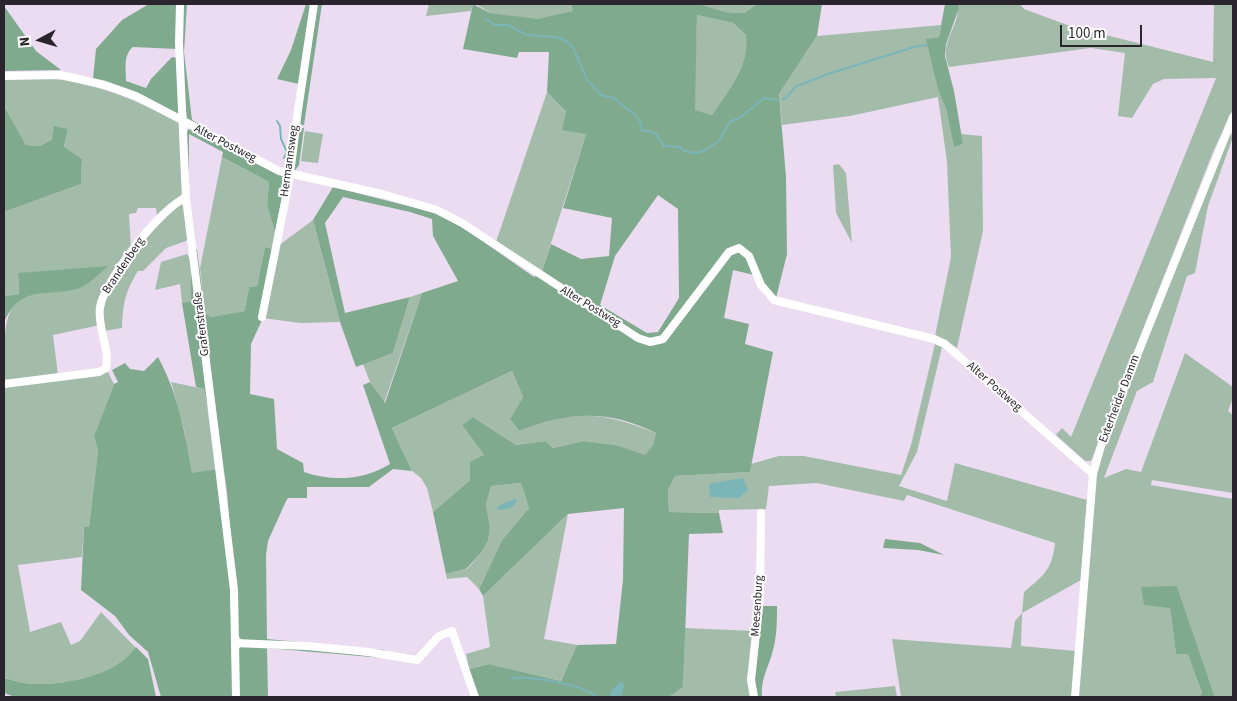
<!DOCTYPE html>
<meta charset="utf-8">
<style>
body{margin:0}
#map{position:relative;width:1237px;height:701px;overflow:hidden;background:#ecdcf2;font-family:"Source Sans 3",sans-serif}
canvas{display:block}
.frame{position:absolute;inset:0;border:5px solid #2a252d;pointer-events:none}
.north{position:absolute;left:15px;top:15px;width:50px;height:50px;-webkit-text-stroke:4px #fff;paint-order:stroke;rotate:264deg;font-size:14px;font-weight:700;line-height:20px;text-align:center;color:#2a252d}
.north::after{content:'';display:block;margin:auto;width:18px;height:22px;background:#2a252d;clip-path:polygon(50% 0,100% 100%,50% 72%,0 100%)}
.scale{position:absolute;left:1060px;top:25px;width:82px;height:22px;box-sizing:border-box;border:2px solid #2a252d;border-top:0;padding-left:6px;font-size:15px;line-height:18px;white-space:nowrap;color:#2a252d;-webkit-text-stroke:4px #fff;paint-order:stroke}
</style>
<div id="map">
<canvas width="1237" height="701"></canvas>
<div class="frame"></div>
<div class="north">N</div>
<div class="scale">100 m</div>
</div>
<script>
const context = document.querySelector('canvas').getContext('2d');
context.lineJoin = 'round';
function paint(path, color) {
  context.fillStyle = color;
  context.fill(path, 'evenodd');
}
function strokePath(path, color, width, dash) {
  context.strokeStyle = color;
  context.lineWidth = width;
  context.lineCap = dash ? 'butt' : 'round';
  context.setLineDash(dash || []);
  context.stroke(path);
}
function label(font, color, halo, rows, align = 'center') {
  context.font = font + ' "Source Sans 3",sans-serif';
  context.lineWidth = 4;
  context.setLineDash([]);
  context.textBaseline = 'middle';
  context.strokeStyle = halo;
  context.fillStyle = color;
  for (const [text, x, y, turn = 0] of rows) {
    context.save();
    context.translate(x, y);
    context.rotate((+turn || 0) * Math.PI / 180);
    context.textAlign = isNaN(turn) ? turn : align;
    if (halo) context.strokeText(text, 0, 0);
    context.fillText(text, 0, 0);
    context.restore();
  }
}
paint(new Path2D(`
 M429 4H473L471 11 426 16Z
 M476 4H571L574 11 538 20 490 13Z
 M700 4H757L744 13 725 12Z
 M958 4H1020L1024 9 1070 26 1213 62 1214 4H1233V109L1213 152 1091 461H1085L1056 435 1062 428 1071 437 1216 78 1164 79 1153 84 1132 118 1118 116 1125 53 1091 48 949 67C938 41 960 28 958 4Z
 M697 15 733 23 746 35C749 68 729 89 712 115L694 110Z
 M941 25 939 37 927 39 938 90 946 109 954 146 963 144 961 134 982 136 983 231 957 348 935 336 951 257 947 162 938 97 850 116 782 125 779 94 817 36Z
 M37 77C92 81 130 97 178 122L180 126 183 193 157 217 156 208H138L136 213 129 214 131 249 111 278 100 325 53 335 58 375 4 382C4 359 0 305 24 297 42 291 63 290 82 287L18 273 19 294 4 296V212L81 184 82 159 64 148 68 129 40 146 26 145 4 106V79Z
 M547 92 586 134 542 271 496 242Z
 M305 131 323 134 318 163 301 161Z
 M1229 132 1233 137 1208 206 1195 273 1187 276 1153 382 1137 391 1104 478 1126 469 1141 472 1185 353 1233 387V398L1228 411 1233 415V493L1152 480 1151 485 1233 499V697H1215L1177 586 1170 608 1176 654 1188 653 1202 695 1198 697H1078L1097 469 1104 446Z
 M222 157 269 182 267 206 275 232 273 249 265 247 257 286 249 287 246 311 211 317 205 313 200 268Z
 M839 164 846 173 852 243 836 213 833 165Z
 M181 204 184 206 188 238 186 241 166 248 143 271H138C125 292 123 303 122 328L104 331C104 324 102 315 103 308 107 277 158 223 181 204Z
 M313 220 340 322 300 323 263 318 278 246Z
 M187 254 191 261V301L182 303 180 284 155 290 161 262Z
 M422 293 384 403 370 382 363 364 393 353 410 297Z
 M935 344 942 347 917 452 899 486 947 501 955 463 1087 500 1081 580 1022 613 1021 646 1076 651 1072 697H901L893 645 892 639 1011 648 1015 621 1022 613 1024 592C1044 575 1052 570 1055 543L907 495 904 501 817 483 769 486 766 509 719 510V513L669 512 668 490 675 476 750 472 751 464 779 456H804L901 475 911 445Z
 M512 371 523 397 510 419 519 431C575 410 600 411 656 433L653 445 645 456 616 445 584 441 553 448 546 441 516 445 473 417 462 425 484 455 470 480 433 512 427 488 421 478 412 471 392 428Z
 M108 372 114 384 94 436 98 451 89 527H84L82 557 18 565 30 632 61 622 71 645 80 641 101 612 136 648C117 675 65 685 34 684 24 684 13 680 4 678V386Z
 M171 382 204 389 217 469 192 474 184 429Z
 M521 483 529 508 502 540 479 589 467 577 447 579 446 574 467 569 481 553 488 541 490 527 486 505 491 486Z
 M568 514 544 639 577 645 561 681 489 664 469 669 466 654 490 647 483 596Z
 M685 628 755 631 751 697H669L683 687Z
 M895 686 897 697H836L835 692Z`), '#a3bcaa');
paint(new Path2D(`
 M149 4H179L177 49 133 47C123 55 126 69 126 81L146 88 151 79 172 57 177 58 179 116 93 79 96 49 122 20Z
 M183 4H187L184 52 192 120 218 135V136L187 120 181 59Z
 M306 4 312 7 299 84 277 79 291 50Z
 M316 4H322L304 125 299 124Z
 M473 4 490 13 538 19 573 11 571 4H700L725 12 744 13 757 4H822L817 36 779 94 786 177 787 254 776 298 765 296 754 275 733 270 724 318 749 324 745 344 773 352 750 472 675 476 668 490 669 512 719 513 723 533 689 534 683 687 669 697H483L476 695 467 672 469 669 489 664 561 681 577 645 616 644 623 580 624 508 568 514 483 596 479 589 502 540 529 508 521 483 491 486 486 505 490 527 488 541 481 553 466 569 446 574 433 512 470 480V462L484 455 462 425 473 417 516 445 546 441 553 448 584 441 616 445 645 455 653 445 656 433C606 409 569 412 519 431L510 419 523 397 512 371 392 428 412 471 393 469 369 487H307V498H288L286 501 268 541 266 555 267 639 385 650 384 653 243 641C227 628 243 600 235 584L227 493 195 250 197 249 205 313 211 317 245 311 249 287 257 286 265 247 273 249 263 318 251 344 250 394 274 399 277 449 303 463 304 472C333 482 364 480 390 464L363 385 370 382 385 403 422 293 458 281 433 236 432 219 410 212 343 197 325 223 345 313 410 297 393 353 356 367 340 322 313 220 333 187 436 213 464 228 534 277 542 271 551 244 581 259 609 256 612 218 563 208 586 134 562 130 566 112 547 92 549 52H519L517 58 463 49ZM697 15 733 23 746 35C749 68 729 89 712 115L695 110ZM658 195 678 209 679 298 658 332 647 333 600 305 615 256Z
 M945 4H958L959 8 946 44 945 56 954 91 963 144 954 147 946 109 938 90 926 39 939 37Z
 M4 6 36 51 61 70 4 71Z
 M4 106 26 145 40 146 52 139 54 126 68 129 64 147 82 159 81 184 4 212Z
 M300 128H304L299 165 294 172 292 166Z
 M189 129 282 174 286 178 275 232 267 206 269 182 222 157 223 152 189 134V191L186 133Z
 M191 261 217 464 204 389 196 387 182 303 191 301Z
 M109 266C100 272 90 284 80 288 47 298 20 283 4 323V296L19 294 18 273Z
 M158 357C178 394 185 432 192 473L217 469 229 564 234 697H161L148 652 129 635 115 616 81 590 84 527H89L98 451 94 436 114 384 118 382 112 370 125 363 130 369 144 371Z
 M885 539 920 543 944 555 918 550 883 548Z
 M1177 586 1215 697H1198L1202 694 1188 654H1176L1170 608 1144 605 1141 587Z
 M763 606H777C777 620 777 636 773 650 769 667 760 679 762 697H755L753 683Z
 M241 646 302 647 383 658 267 648 268 697H239V649Z
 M136 647 148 659 156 697H15L4 693V678C13 680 24 684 34 684 65 685 118 675 136 647Z`), '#80aa8e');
paint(new Path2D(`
 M743 478 748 490 739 498 710 497 709 484Z
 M515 499 517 500C515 508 504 511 497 509L498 506Z
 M621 681 624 685 622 695 610 697 611 691Z`), '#7bb5b8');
strokePath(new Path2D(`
 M486 19 495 25H508L527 35 557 37 566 41 573 47 587 80 601 95 614 98 636 116 641 123 642 131C655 130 658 135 664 146L680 147 684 151 695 153 704 151 719 141 730 122 741 117 764 98 777 100
 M783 99 786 98 795 87 828 74 914 47 927 45
 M277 121 280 126 281 139 287 152 284 158
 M511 678C534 677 580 683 597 697`), '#7bb5b8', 2);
strokePath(new Path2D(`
 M180 4 179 43 186 198 234 590 236 697
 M4 76 61 75 105 85 136 96 279 171 382 194 437 210 462 223 638 338 650 342 663 339 729 252 739 248 749 256 761 285 774 300 934 339 945 344 1093 474
 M262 317 289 182 298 110 314 4
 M4 384 99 372 106 368C110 348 97 327 100 307 104 282 161 206 186 198
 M235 643 307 646 369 652 417 660 439 636 452 631 475 697
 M754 697 751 680 760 597 761 513
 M1075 697 1093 474 1101 446 1138 353 1233 117`), '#fff', 8);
label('12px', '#2a252d', '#fff', [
 ["Alter Postweg",225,144,27],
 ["Hermannsweg",290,161,-82],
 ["Brandenberg",124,266,-56],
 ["Alter Postweg",590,307,31],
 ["Grafenstraße",202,324,-97],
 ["Alter Postweg",994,387,41],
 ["Exterheider Damm",1120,399,-69],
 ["Meesenburg",758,606,-86]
]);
</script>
